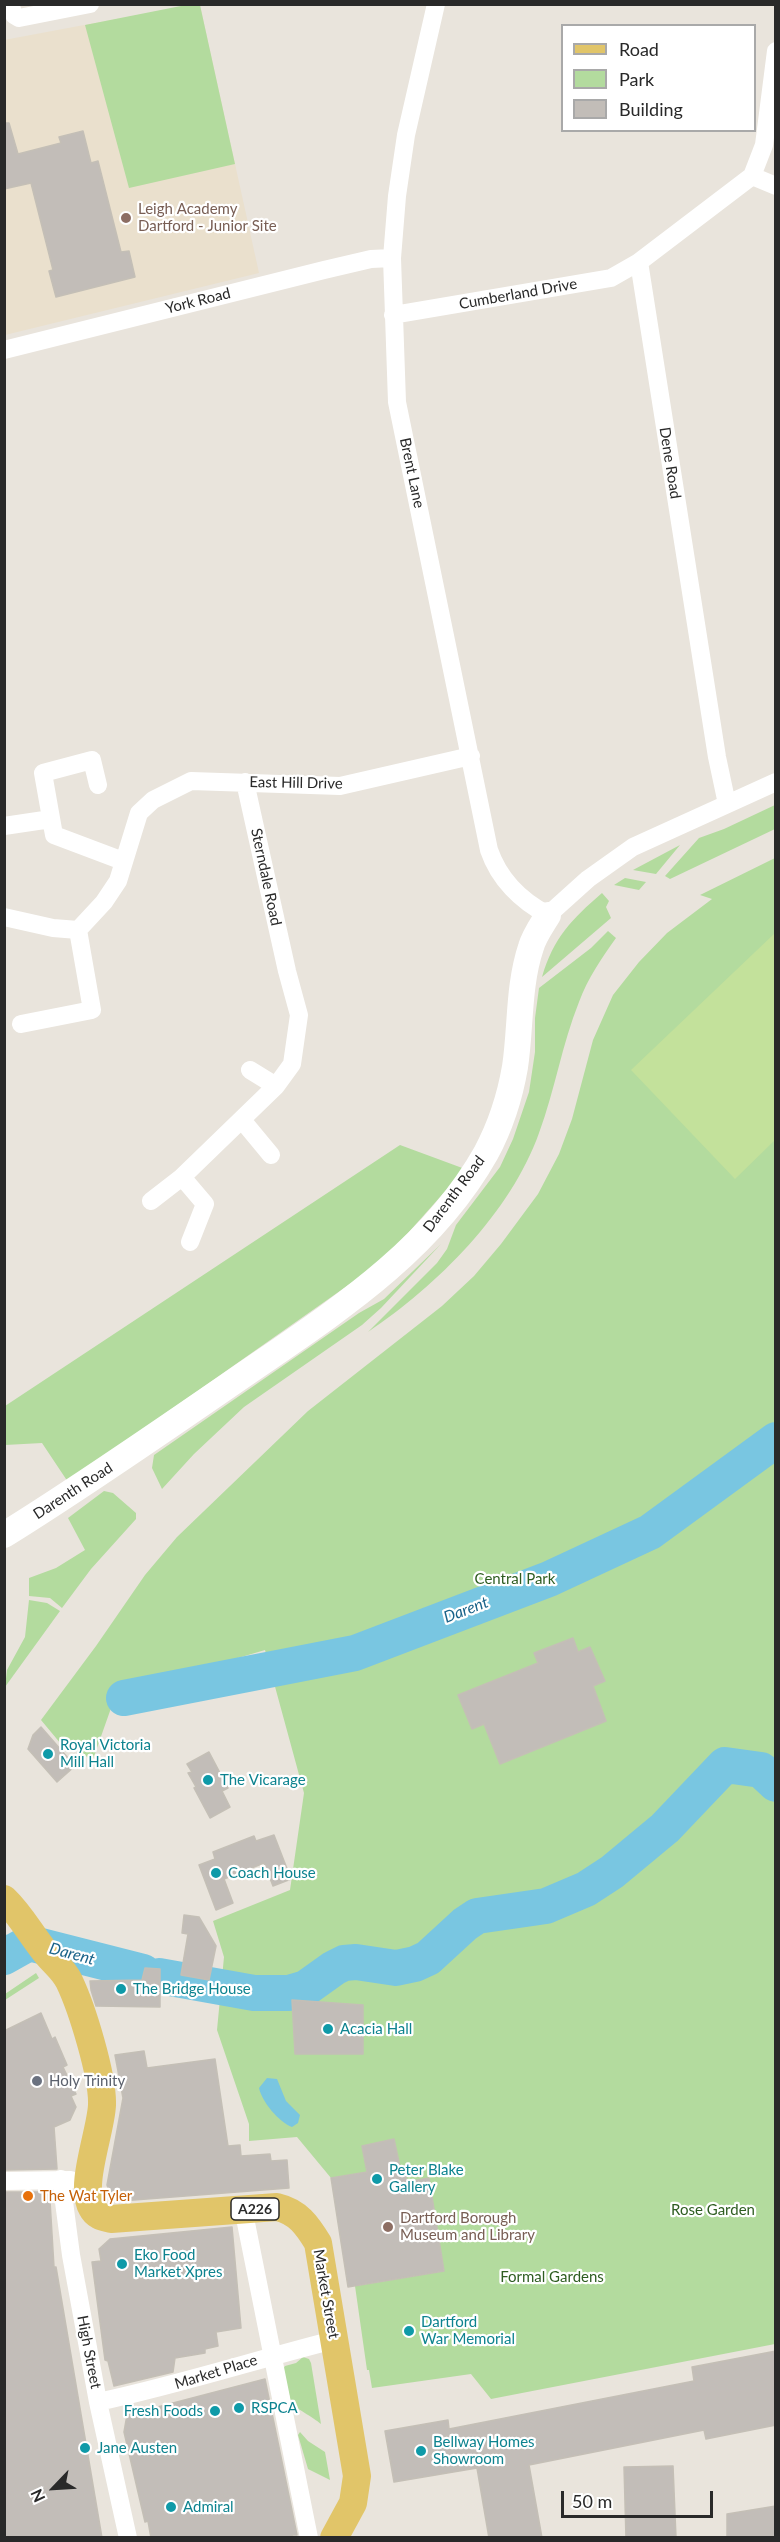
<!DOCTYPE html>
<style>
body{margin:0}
#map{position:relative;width:780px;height:2542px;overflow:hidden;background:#e9e4dc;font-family:Lato,sans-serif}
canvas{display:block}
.frame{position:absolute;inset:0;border:6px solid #292929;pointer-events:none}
.legend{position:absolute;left:561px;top:24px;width:195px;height:108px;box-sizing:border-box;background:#fff;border:2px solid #a9a9a9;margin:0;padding:8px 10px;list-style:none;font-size:18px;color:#292929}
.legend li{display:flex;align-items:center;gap:12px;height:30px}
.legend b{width:30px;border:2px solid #a9a9a9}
.north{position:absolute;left:24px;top:2458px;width:60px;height:60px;-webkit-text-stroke:4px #fff;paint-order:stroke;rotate:245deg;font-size:16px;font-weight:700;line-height:24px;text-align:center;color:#292929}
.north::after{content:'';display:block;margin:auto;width:21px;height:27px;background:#292929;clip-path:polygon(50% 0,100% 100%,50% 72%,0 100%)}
.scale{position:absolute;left:561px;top:2491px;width:152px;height:27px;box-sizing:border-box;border:3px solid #292929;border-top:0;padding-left:8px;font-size:18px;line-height:21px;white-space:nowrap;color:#292929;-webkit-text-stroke:4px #fff;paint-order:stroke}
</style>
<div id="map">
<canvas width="780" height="2542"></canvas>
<div class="frame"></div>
<ul class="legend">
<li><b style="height:8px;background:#e1c569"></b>Road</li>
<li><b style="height:16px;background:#b3db9e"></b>Park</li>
<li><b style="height:16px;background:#c2bdb8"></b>Building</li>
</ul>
<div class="north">N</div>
<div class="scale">50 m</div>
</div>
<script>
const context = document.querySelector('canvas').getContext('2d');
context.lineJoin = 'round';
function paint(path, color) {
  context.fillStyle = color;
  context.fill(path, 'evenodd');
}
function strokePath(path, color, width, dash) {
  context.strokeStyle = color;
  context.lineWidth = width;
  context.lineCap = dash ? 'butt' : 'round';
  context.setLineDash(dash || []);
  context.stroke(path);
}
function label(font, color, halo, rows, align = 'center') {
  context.font = font + ' Lato,sans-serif';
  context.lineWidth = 4.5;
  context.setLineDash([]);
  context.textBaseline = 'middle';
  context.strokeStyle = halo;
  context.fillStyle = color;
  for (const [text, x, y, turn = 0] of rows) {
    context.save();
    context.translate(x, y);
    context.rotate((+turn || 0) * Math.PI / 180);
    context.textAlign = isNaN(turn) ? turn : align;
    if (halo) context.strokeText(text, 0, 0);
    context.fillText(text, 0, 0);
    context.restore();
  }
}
paint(new Path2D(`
 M191 5H200L259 273 5 335 4 40Z`), '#eae0cd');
paint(new Path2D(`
 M191 4 200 5 235 164 129 188 85 25Z
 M775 805V829L670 879 665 876 699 838 724 829Z
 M680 845 656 874 633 870Z
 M775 858V2344L491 2399 471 2374 372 2388 369 2370H367L355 2286 444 2271 429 2178 407 2182 404 2166 331 2178 297 2137 249 2141V2124L217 2030 224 1957 213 1921 290 1890 304 1793 265 1650 116 1694 92 1762 75 1745 66 1750 41 1720 96 1646 145 1575 177 1537 308 1411 442 1306 474 1276 501 1244 538 1194 559 1154 572 1119 593 1040 613 995 639 962 667 933 712 899 700 895Z
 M625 878 646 882 639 890 614 885Z
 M602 893 609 901 606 907 611 918 542 977C554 937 571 920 602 893Z
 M608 931 616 938C601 959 588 978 579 1002 562 1044 555 1090 539 1133 511 1212 437 1286 368 1332L437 1263 447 1249 456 1225 500 1167 513 1139 529 1092 535 1052V1018L539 988 591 948Z
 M400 1145 465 1169 384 1260 68 1482 42 1443 5 1445V1406Z
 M441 1244 381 1308 362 1325 244 1407 194 1454 162 1489 152 1468 154 1455 359 1313 384 1299Z
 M104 1491 113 1493 136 1513V1519L91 1569 62 1608 50 1598 29 1596V1578L56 1568 85 1550 68 1518Z
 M29 1600 47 1603 60 1611 5 1687 7 1670 25 1637Z
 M36 1973 39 1978 5 2000V1994Z
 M303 2357 309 2359 311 2363 321 2424C313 2417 295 2408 291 2403L283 2369 285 2366 296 2363Z
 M300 2432 308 2441 325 2452 330 2480 308 2469 298 2435Z`), '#b3db9e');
paint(new Path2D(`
 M775 933V1140L735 1179 631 1070Z`), '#c3e19b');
paint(new Path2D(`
 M5 1933 22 1955 5 1966 4 1933Z
 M267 2078 277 2079 286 2101 300 2115 298 2123 292 2127C279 2122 262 2102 259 2088Z`), '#79c6e1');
strokePath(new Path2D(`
 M124 1698 355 1653 549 1579 650 1532 776 1440
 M4 1957 29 1943 143 1972
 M159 1976 254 1993H289L306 1988 334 1968 344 1963 356 1962 396 1968 415 1964 428 1958 465 1924 477 1916 546 1906 586 1889 612 1872 665 1828 725 1765 761 1770 776 1784`), '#79c6e1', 36);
const building = new Path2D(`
 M4 123H9L18 154 61 143 59 137 83 131 91 163 98 161 121 252 129 251 135 277 56 297 49 271 53 270 31 183 4 189Z
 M573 1638 578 1652 590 1647 605 1681 593 1686 606 1721 500 1764 484 1724 472 1729 458 1695 538 1663 534 1653Z
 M41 1727 75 1766 57 1782 28 1749 33 1735Z
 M209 1752 228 1788 222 1791 230 1807 210 1818 194 1788 196 1787 188 1773 192 1772 187 1764Z
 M274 1835 291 1879 273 1886 264 1863 224 1879 233 1903 216 1910 199 1865 215 1859 213 1852 254 1836 256 1841Z
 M184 1915 199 1917 216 1946 209 1980 181 1975 188 1934 182 1933Z
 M145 1968 160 1969V2007L96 2006 91 1990 90 1981 142 1980Z
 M292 2000 363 2005V2054H295Z
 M41 2013 52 2039 55 2037 67 2065 63 2067 76 2094 71 2096 76 2107 70 2120 54 2127 57 2169 4 2170V2031Z
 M144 2051 147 2068 215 2059 228 2146 240 2145 241 2156 270 2154 271 2161 287 2160 289 2188 121 2201 111 2196 107 2185 123 2098 115 2055Z
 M394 2139 400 2167 404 2166 407 2182 429 2178 444 2271 348 2287 331 2178 367 2172 362 2146Z
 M4 2192H51L50 2201 54 2267H56L102 2538H4Z
 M232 2227 241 2328 216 2332 218 2346 205 2349V2353L175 2358 173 2372 114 2386 108 2361 105 2360 92 2262 101 2261 99 2249 110 2239Z
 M776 2351V2425L706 2439 704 2430 529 2465 542 2538H489L477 2468 394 2482 385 2431 448 2420 449 2429 694 2381 692 2367Z
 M265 2379 297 2535H292L293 2538H151L148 2521 145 2522 124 2432 127 2415Z
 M673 2466 676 2538H626L624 2467Z
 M776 2506V2538H727V2514Z`);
paint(building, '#c2bdb8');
strokePath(building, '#c4bfb6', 1.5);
strokePath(new Path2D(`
 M10 4 14 15 19 18 90 4
 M436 4 406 135 397 196 392 258 397 402 489 850C499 879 521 901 548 915L588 879 633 847 776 782
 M752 176 764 145 776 51
 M752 176 776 186
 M393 315 611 278 639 262
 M4 350 324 270 371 259 392 258
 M98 785 92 760 43 773 54 835 123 861
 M727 804 717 757 639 262 752 176
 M4 826 51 819
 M4 917 53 928 78 930 104 902 118 881 139 813 153 800 191 781 340 786 471 756
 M21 1024 92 1010 78 930
 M250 1070 276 1086
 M242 1120 271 1155
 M151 1201 182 1177
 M190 1242 205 1204 182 1177 276 1086 292 1064 299 1015 287 971 245 782
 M61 2179 71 2255 98 2402 128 2538
 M4 2181 71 2180
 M246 2223 309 2538
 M98 2402C178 2385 255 2360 334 2340`), '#fff', 18);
strokePath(new Path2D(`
 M4 1535C80 1488 153 1437 226 1387 322 1320 427 1258 486 1153 500 1127 510 1096 515 1067 521 1027 518 986 531 947 534 936 542 925 548 915`), '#fff', 26);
strokePath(new Path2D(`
 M4 1899C21 1915 31 1935 46 1953 54 1963 63 1969 69 1981 82 2008 103 2076 102 2105 101 2131 79 2186 92 2208 96 2216 103 2217 111 2219L277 2207C298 2212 307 2225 318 2243L357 2476 353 2503 334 2538`), '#e1c569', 28);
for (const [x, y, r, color] of [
 [126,218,6,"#8d6e63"],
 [48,1754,6,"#0f9aa8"],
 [208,1780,6,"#0f9aa8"],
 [216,1873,6,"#0f9aa8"],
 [121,1989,6,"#0f9aa8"],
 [328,2029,6,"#0f9aa8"],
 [37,2081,6,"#6b7280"],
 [377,2179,6,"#0f9aa8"],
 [28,2196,6,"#e8710a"],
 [388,2227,6,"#8d6e63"],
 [122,2264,6,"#0f9aa8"],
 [409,2331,6,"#0f9aa8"],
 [239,2408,6,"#0f9aa8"],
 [215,2411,6,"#0f9aa8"],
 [85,2448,6,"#0f9aa8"],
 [421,2451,6,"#0f9aa8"],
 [171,2507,6,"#0f9aa8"]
]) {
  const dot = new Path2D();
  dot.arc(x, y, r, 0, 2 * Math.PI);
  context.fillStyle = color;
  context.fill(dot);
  strokePath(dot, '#fff', 2);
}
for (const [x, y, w] of [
 [255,2209,48]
]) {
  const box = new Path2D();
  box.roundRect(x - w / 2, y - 11, w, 22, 4.5);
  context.fillStyle = '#fff';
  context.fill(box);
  strokePath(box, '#292929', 1.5);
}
label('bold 14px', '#292929', null, [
 ["A226",255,2209]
]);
label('15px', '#785e54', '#fff', [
 ["Leigh Academy",138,209],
 ["Dartford - Junior Site",138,226],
 ["Dartford Borough",400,2218],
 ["Museum and Library",400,2235]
], 'left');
label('15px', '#292929', '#fff', [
 ["Cumberland Drive",518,294,-10],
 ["York Road",198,301,-14],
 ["Dene Road",670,463,81],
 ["Brent Lane",412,473,78],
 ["East Hill Drive",296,783,1],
 ["Sterndale Road",266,877,78],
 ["Darenth Road",454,1194,-53],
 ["Darenth Road",73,1491,-33],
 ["Market Street",326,2294,80],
 ["High Street",89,2352,79],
 ["Market Place",216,2372,-17]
]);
label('15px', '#2e5d21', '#fff', [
 ["Central Park",515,1579],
 ["Rose Garden",713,2210],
 ["Formal Gardens",552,2277]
]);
label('15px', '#0d838f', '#fff', [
 ["Royal Victoria",60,1745],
 ["Mill Hall",60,1762],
 ["The Vicarage",220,1780],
 ["Coach House",228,1873],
 ["The Bridge House",133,1989],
 ["Acacia Hall",340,2029],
 ["Peter Blake",389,2170],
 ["Gallery",389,2187],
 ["Eko Food",134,2255],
 ["Market Xpres",134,2272],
 ["Dartford",421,2322],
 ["War Memorial",421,2339],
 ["RSPCA",251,2408],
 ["Fresh Foods",203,2411,"right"],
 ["Bellway Homes",433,2442],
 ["Showroom",433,2459],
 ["Jane Austen",97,2448],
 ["Admiral",183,2507]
], 'left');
label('15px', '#5b616d', '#fff', [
 ["Holy Trinity",49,2081]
], 'left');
label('15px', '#c56008', '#fff', [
 ["The Wat Tyler",40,2196]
], 'left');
label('italic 16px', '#1b648a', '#fff', [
 ["Darent",466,1610,-21],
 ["Darent",72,1954,15]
]);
</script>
